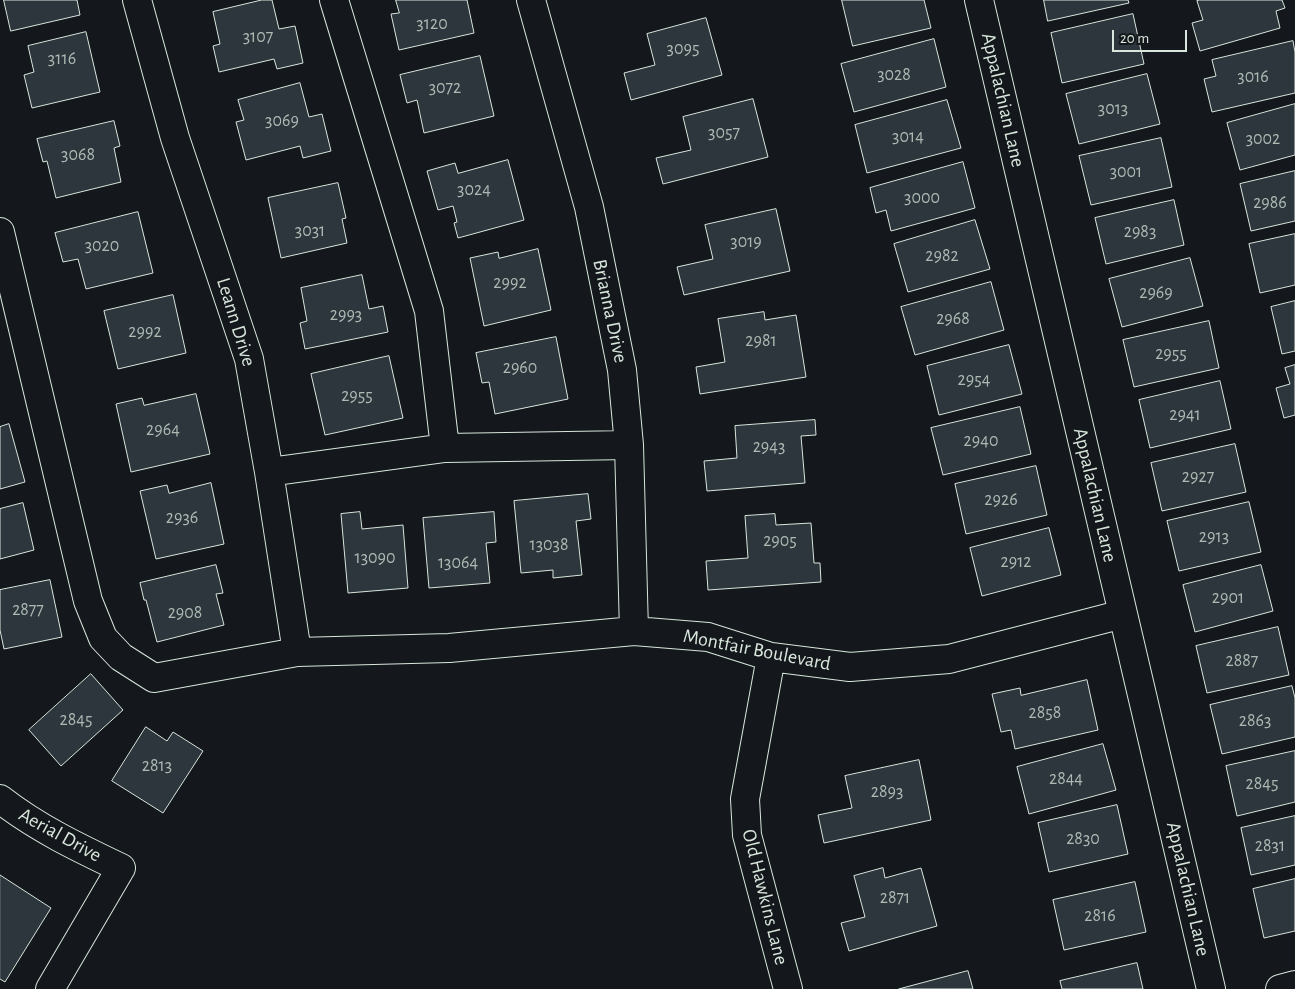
<!DOCTYPE html>
<style>
body{margin:0}
#map{position:relative;width:1295px;height:989px;overflow:hidden;background:#14181c;font-family:"Alegreya Sans",sans-serif}
canvas{display:block}
.scale{position:absolute;left:1112px;top:30px;width:75px;height:22px;box-sizing:border-box;border:2px solid #d8e6dc;border-top:0;padding-left:6px;font-size:15px;line-height:18px;white-space:nowrap;color:#d8e6dc;-webkit-text-stroke:4px #14181c;paint-order:stroke}
</style>
<div id="map">
<canvas width="1295" height="989"></canvas>
<div class="scale">20 m</div>
</div>
<script>
const context = document.querySelector('canvas').getContext('2d');
context.lineJoin = 'round';
function paint(path, color) {
  context.fillStyle = color;
  context.fill(path, 'evenodd');
}
function strokePath(path, color, width, dash) {
  context.strokeStyle = color;
  context.lineWidth = width;
  context.lineCap = dash ? 'butt' : 'round';
  context.setLineDash(dash || []);
  context.stroke(path);
}
function label(font, color, halo, rows, align = 'center') {
  context.font = font + ' "Alegreya Sans",sans-serif';
  context.lineWidth = 4;
  context.setLineDash([]);
  context.textBaseline = 'middle';
  context.strokeStyle = halo;
  context.fillStyle = color;
  for (const [text, x, y, turn = 0] of rows) {
    context.save();
    context.translate(x, y);
    context.rotate((+turn || 0) * Math.PI / 180);
    context.textAlign = isNaN(turn) ? turn : align;
    if (halo) context.strokeText(text, 0, 0);
    context.fillText(text, 0, 0);
    context.restore();
  }
}
const building = new Path2D(`
 M4 0H77L80 15 11 31Z
 M262 0H272L279 29 295 26 303 63 277 69 274 59 219 72 213 46 220 44 213 12Z
 M396 0H467L474 33 399 50 391 14 399 13Z
 M842 0H924L931 28 853 46Z
 M1044 0H1128L1129 3 1048 21Z
 M1200 0H1282L1285 8 1276 11 1280 28 1200 51 1192 23 1203 20 1197 1Z
 M1133 14 1144 64 1062 83 1051 33Z
 M706 18 722 75 631 100 624 73 655 65 647 34Z
 M86 32 100 92 32 108 24 75 34 72 28 46Z
 M934 39 946 87 854 112 841 64Z
 M1293 41 1295 52V93L1212 112 1204 79 1216 76 1212 60Z
 M480 56 494 116 424 133 417 100 407 103 400 75Z
 M1147 74 1160 124 1079 144 1066 94Z
 M300 83 309 117 322 114 331 151 303 158 300 146 246 160 236 122 244 120 238 100Z
 M753 99 768 157 663 184 656 158 691 150 683 117Z
 M947 100 961 148 867 173 855 125Z
 M1295 104V155L1240 170 1227 123Z
 M114 121 120 146 114 148 121 182 56 198 47 161 43 162 37 139Z
 M1161 138 1172 187 1091 205 1079 156Z
 M508 160 524 220 458 238 454 223 457 222 453 206 438 210 427 171 455 163 458 173Z
 M963 162 975 208 891 231 886 210 876 213 870 188Z
 M1295 171V221L1251 231 1240 184Z
 M338 183 346 218 342 219 347 243 281 258 268 198Z
 M1174 200 1184 245 1106 264 1095 218Z
 M776 209 790 271 684 295 677 267 713 259 705 225Z
 M138 212 153 273 86 289 78 259 63 262 55 233Z
 M975 220 990 269 908 292 894 244Z
 M1295 234V285L1260 293 1249 244Z
 M538 249 551 310 484 326 470 258 498 252 499 258Z
 M1190 258 1203 306 1122 327 1109 279Z
 M362 275 369 309 383 306 388 332 305 349 300 323 307 321 301 288Z
 M991 282 1004 330 915 355 901 307Z
 M173 295 186 353 118 369 104 311Z
 M1295 301V351L1282 354 1271 307Z
 M764 312 765 320 796 315 806 377 700 394 696 367 725 362 718 319Z
 M1209 321 1219 368 1134 387 1123 340Z
 M556 337 568 399 495 414 489 382 482 383 476 353Z
 M1009 345 1022 394 939 415 927 366Z
 M389 356 403 418 325 435 311 374Z
 M1295 365V415L1284 418 1276 388 1290 384 1285 368Z
 M1220 381 1231 429 1150 448 1139 400Z
 M196 394 210 454 131 472 116 404 142 398 144 405Z
 M1020 407 1031 454 943 475 931 428Z
 M815 420 816 435 801 436 805 483 707 491 704 461 737 458 735 426Z
 M9 424 25 482 0 489V427Z
 M1235 444 1246 492 1162 511 1151 463Z
 M1036 466 1047 515 966 534 955 484Z
 M211 483 224 544 156 559 140 491 167 485 169 493Z
 M588 494 591 519 576 521 582 575 553 578V570L521 573 514 501Z
 M1249 502 1261 552 1179 571 1167 521Z
 M23 503 34 550 0 559V509Z
 M360 512 362 529 403 525 408 588 348 593 341 514Z
 M494 512 496 542 486 543 490 583 429 588 423 518Z
 M775 514 776 525 811 523 814 563H820L821 582 708 590 706 561 748 558 745 516Z
 M1049 528 1061 575 982 596 970 548Z
 M216 565 223 593 216 594 224 625 157 642 146 600H144L140 583Z
 M1261 565 1273 611 1195 632 1183 585Z
 M50 580 62 637 4 649 0 630V590Z
 M1278 627 1289 675 1207 693 1196 646Z
 M91 674 123 710 61 766 29 730Z
 M1087 680 1098 730 1015 749 1011 730 1001 732 992 694 1020 688 1021 695Z
 M1292 686 1295 698V737L1222 754 1210 705Z
 M146 727 167 741 173 732 203 751 163 813 112 781Z
 M1103 744 1116 790 1029 814 1017 767Z
 M1295 751V802L1237 816 1226 766Z
 M919 760 931 820 824 843 818 815 852 808 845 776Z
 M1117 805 1128 854 1049 872 1038 823Z
 M1295 816V865L1251 875 1241 828Z
 M883 868 885 878 921 868 937 926 849 951 841 923 865 917 854 876Z
 M0 875 51 908 5 982 0 979Z
 M1295 879V931L1264 938 1253 889Z
 M1135 882 1146 932 1064 950 1053 900Z
 M1137 963 1143 989H1062L1060 981Z
 M968 971 973 989H899Z`);
paint(building, '#2c363c');
strokePath(building, '#d8e6dc', 1);
const minor = new Path2D(`
 M137 0 175 138 249 359 269 472 297 652
 M334 0 429 311 445 448 629 445
 M531 0 589 207 622 370 629 445 634 631
 M979 0 1211 989
 M0 232 88 601 103 638 121 657 154 678 297 652 449 648 634 631 708 637 771 657 850 667 949 659 1123 614
 M269 472 445 448
 M771 657 745 799 747 835 788 989
 M0 799C37 828 79 848 121 868L50 989
 M1280 989 1295 985`);
strokePath(minor, '#d8e6dc', 30);
strokePath(minor, '#14181c', 28);
label('18px', '#adbab4', null, [
 ["3120",432,24],
 ["3107",258,37],
 ["3095",683,49],
 ["3116",62,59],
 ["3028",894,75],
 ["3016",1253,77],
 ["3072",445,88],
 ["3013",1113,109],
 ["3069",282,121],
 ["3057",724,133],
 ["3014",908,137],
 ["3002",1263,139],
 ["3068",78,155],
 ["3001",1126,172],
 ["3024",474,190],
 ["3000",922,198],
 ["2986",1270,203],
 ["3031",310,231],
 ["2983",1140,232],
 ["3019",746,242],
 ["3020",102,246],
 ["2982",942,256],
 ["2992",510,283],
 ["2969",1156,293],
 ["2993",346,315],
 ["2968",953,319],
 ["2992",145,332],
 ["2981",761,341],
 ["2955",1171,354],
 ["2960",520,368],
 ["2954",974,380],
 ["2955",357,396],
 ["2941",1185,415],
 ["2964",163,430],
 ["2940",981,441],
 ["2943",769,447],
 ["2927",1198,477],
 ["2926",1001,500],
 ["2936",182,518],
 ["2913",1214,537],
 ["2905",780,541],
 ["13038",549,545],
 ["13090",375,558],
 ["2912",1016,562],
 ["13064",458,563],
 ["2901",1228,598],
 ["2877",28,610],
 ["2908",185,613],
 ["2887",1242,661],
 ["2858",1045,713],
 ["2845",76,720],
 ["2863",1255,721],
 ["2813",157,766],
 ["2844",1066,779],
 ["2845",1262,784],
 ["2893",887,792],
 ["2830",1083,839],
 ["2831",1270,846],
 ["2871",895,898],
 ["2816",1100,916]
]);
label('20px', '#d8e6dc', '#14181c', [
 ["Appalachian Lane",1003,100,77],
 ["Brianna Drive",610,311,78],
 ["Leann Drive",236,322,73],
 ["Appalachian Lane",1095,495,77],
 ["Montfair Boulevard",757,650,11],
 ["Aerial Drive",60,835,29],
 ["Appalachian Lane",1188,889,77],
 ["Old Hawkins Lane",765,897,76]
]);
</script>
